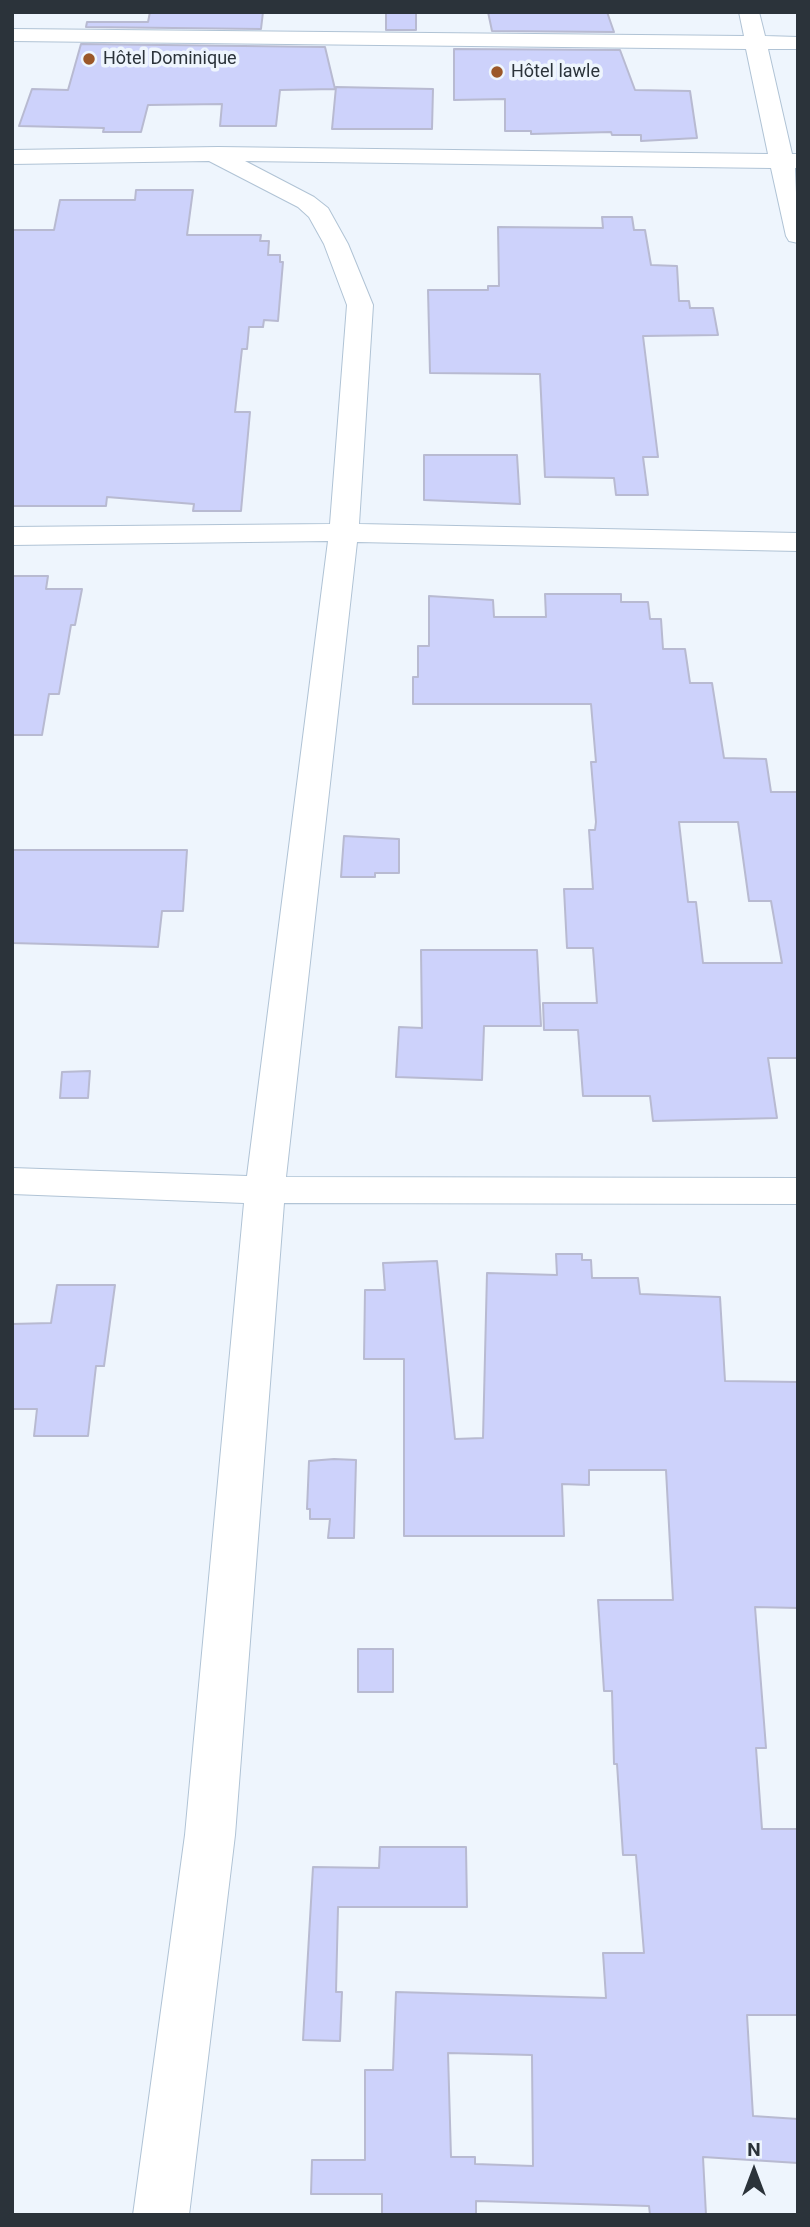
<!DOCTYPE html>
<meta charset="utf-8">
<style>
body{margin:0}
#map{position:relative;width:810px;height:2227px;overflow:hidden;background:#eef5fd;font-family:Roboto,sans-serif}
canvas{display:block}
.frame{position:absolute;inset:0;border:14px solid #2b333a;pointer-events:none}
.north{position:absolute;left:719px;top:2136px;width:70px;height:70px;-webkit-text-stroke:5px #eef5fd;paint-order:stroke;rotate:0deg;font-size:19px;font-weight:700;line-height:28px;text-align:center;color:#2b333a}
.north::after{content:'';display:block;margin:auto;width:24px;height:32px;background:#2b333a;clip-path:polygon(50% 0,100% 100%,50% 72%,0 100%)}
</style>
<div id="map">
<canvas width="810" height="2227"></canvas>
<div class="frame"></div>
<div class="north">N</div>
</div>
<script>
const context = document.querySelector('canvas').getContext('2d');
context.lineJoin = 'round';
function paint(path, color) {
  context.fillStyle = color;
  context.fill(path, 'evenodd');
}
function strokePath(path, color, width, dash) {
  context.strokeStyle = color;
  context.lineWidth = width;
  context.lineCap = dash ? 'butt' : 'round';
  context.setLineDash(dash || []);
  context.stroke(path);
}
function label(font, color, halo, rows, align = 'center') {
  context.font = font + ' Roboto,sans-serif';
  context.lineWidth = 7;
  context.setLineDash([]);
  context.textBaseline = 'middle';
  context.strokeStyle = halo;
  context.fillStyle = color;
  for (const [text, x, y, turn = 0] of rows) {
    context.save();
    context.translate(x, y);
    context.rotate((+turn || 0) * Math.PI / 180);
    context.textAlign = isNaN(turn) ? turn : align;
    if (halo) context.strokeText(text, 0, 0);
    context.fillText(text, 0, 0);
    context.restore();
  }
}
const building = new Path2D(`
 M150 12H263L261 29 86 27 87 22H148Z
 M386 12H416V30H386Z
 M488 12H607L614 32 492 31Z
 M81 44 325 47 335 89 280 90 276 126H220L222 104 148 105 141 132H103L104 128 19 126 32 89 68 90Z
 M454 49 620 50 635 90 690 91 697 138 641 141V135H612L611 132 531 134V131H505V99L454 100Z
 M336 87 433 89 432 129H332Z
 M136 190H193L187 235H261L260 241H269L268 255H280V262H283L278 321 264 320 263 327H249L247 349H242L235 412H250L241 511H193L194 504 107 497 106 506H12V230H54L60 200H135Z
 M602 217H632L634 230H645L651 265 677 266 679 301H689L690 308H713L718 335 643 336 658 457H643L648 495H616L614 478 545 477 540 374 430 373 428 290H488V286H499L498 227 603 228Z
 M424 455H517L520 504 424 500Z
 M12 576H48L46 589H82L75 625H71L59 694H49L42 735H12Z
 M545 594H621V602H648L650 619H661L663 649H685L690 683H712L724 758 766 759 771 792H798V1058H768L777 1118 653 1121 650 1096H583L578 1030H544L543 1003H597L593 948H567L564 889H593L589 830H595L596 822 591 762H596L591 704H413V677H418V646H429V596L493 600 494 617H546ZM679 822H738L749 901H771L782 963H703L696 902H688Z
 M344 836 399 839V873H375V877H341Z
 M12 850H187L183 911H162L158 947 12 943Z
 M421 950H537L541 1026H484L482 1080 396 1077 399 1027 422 1028Z
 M90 1071 88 1098H60L62 1072Z
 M556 1254H582V1260H591L592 1278H638L640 1294 720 1297 725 1381 798 1382V1608L755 1607 766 1748H756L762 1829H798V2015H747L753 2116 798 2119V2163L703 2157 706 2215H650L649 2206 476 2201V2215H382V2194H311L312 2160H365V2070H393L396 1992 606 1998 603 1953H644L636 1855H623L617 1764H614L612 1691H604L598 1600H673L666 1470H589V1485L562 1484 564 1536H404V1359H364L365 1290H385L383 1263 437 1261 455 1439 483 1438 487 1273 557 1275ZM448 2053 532 2055 533 2166 475 2164V2157H451Z
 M57 1285H115L104 1366H96L88 1436H34L37 1409H12V1324L51 1323Z
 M334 1459 356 1460 354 1538H328L330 1519H310V1509H307L309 1461Z
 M358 1649H393V1692H358Z
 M380 1847H466L467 1907H338L336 1992H342L340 2041 303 2040 313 1867 379 1868Z`);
paint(building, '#cdd2fb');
strokePath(building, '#b8bad1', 2);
const minor = new Path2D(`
 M739 12H759L765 36 798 37V49H768L792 154H798V168H795L798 243 789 241 786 236 771 168 245 161 314 197 328 208 348 244 373 305 359 524 798 533V551L357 542 286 1177 798 1178V1204L284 1203 235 1835 189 2215H133L185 1835 244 1203 12 1194V1168L247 1176 328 541 12 545V527L330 524 347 305 324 244 309 217 298 207 209 161 12 164V150L218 147 768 154 746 49 12 41V29L744 36Z`);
strokePath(minor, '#b0c3d5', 2);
paint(minor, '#fff');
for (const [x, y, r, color] of [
 [89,59,7,"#9b5729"],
 [497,72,7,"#9b5729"]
]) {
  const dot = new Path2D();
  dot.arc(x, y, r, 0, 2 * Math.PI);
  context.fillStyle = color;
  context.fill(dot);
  strokePath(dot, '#eef5fd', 2.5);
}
label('18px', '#2b333a', '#eef5fd', [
 ["Hôtel Dominique",103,59],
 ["Hôtel lawle",511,72]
], 'left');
</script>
